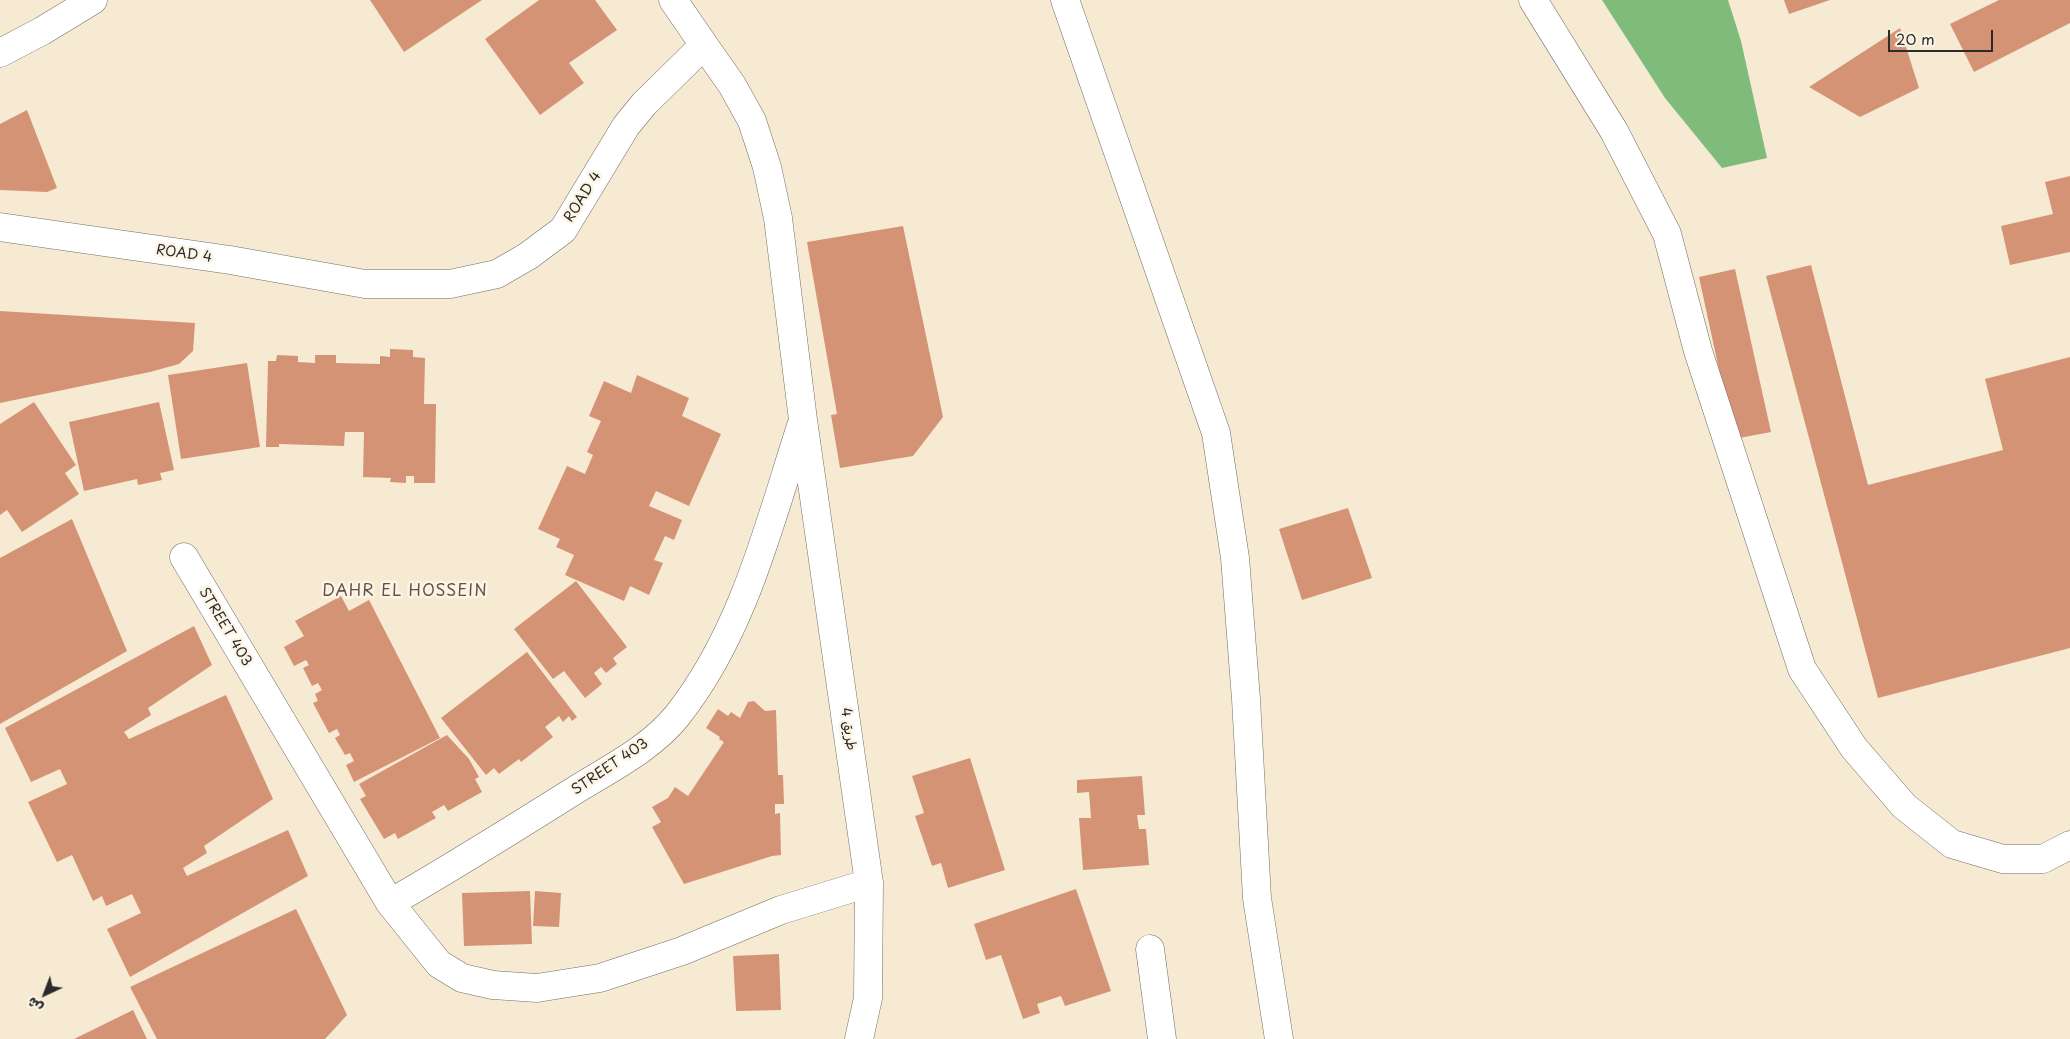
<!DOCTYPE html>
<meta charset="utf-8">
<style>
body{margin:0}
#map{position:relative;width:2070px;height:1039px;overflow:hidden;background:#f6ead2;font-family:"Playpen Sans","Playpen Sans Arabic",sans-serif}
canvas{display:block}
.north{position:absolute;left:20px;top:969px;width:50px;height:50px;-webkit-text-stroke:4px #fcf5e5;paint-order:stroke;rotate:223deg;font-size:14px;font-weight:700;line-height:20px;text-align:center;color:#2b2b2b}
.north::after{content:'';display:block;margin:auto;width:18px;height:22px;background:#2b2b2b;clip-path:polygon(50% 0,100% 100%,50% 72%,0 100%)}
.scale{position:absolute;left:1888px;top:30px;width:105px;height:22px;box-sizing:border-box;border:2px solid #2b2b2b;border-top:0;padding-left:6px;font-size:15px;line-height:18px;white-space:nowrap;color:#2b2b2b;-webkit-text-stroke:4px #fcf5e5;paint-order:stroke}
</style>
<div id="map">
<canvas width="2070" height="1039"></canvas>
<div class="north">ش</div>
<div class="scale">20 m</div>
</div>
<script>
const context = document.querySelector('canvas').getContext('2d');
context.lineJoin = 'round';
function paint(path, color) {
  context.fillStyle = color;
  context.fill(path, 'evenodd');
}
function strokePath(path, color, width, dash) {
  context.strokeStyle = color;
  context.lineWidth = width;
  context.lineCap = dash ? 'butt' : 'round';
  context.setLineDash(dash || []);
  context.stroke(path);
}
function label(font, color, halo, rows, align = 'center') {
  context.font = font + ' "Playpen Sans","Playpen Sans Arabic",sans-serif';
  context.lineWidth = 5;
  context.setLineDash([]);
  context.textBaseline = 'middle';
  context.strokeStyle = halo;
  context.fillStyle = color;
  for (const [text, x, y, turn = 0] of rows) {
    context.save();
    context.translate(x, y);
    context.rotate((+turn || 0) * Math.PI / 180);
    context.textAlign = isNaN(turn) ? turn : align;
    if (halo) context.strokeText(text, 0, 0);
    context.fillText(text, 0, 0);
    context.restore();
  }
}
paint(new Path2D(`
 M1602 0H1728L1741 41 1767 158 1722 168 1665 98Z`), '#7fbc7c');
paint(new Path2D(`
 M370 0H482L404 52Z
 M539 0H595L617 30 569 63 584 83 540 115 485 39Z
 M1784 0H1830L1789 14Z
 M1999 0H2070V23L1974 72 1950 24Z
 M1900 28 1919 88 1860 117 1809 87Z
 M27 110 57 188 47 192 0 190V124Z
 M2070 176V252L2010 265 2001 226 2053 214 2045 182Z
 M903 226 943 417 913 456 840 468 831 415 837 414 807 242Z
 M1811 265 1868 485 2003 450 1985 379 2070 357V648L1878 698 1766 276Z
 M1735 269 1771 432 1734 439 1699 277Z
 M0 311 195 323 193 351 179 364 150 372 0 403Z
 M390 349 413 350V357L425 358 424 404H436L435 483H414V476H406V483L390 482 391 478 363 477 364 432H345L344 446 279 444V447H266L268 361H276L277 355 298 356V362L315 363V355H336V363L380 364V356L390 357Z
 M247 363 260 447 181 459 168 375Z
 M637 375 689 398 682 416 721 434 689 506 656 491 649 506 682 520 674 540 665 536 654 560 663 563 649 595 630 586 624 601 565 575 574 555 556 547 560 539 538 529 567 466 585 474 593 455 587 452 601 421 589 416 604 381 631 393Z
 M34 402 76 465 65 473 79 494 22 532 7 510 0 515V424Z
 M159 402 174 470 160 473 162 480 138 485 137 479 84 491 69 422Z
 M1348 508 1372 578 1302 600 1279 529Z
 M72 519 127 651 0 724V558Z
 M576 581 627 647 613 658 617 664 606 673 601 667 594 673 602 684 585 698 564 671 553 679 514 629Z
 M341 596 349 611 369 600 440 738 354 782 346 765 354 761 350 753 345 755 335 738 340 735 337 729 329 733 313 703 318 701 315 694 322 690 318 683 312 686 303 668 309 665 306 660 294 666 284 647 304 636 295 621Z
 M194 626 212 665 148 708 151 715 124 732 129 739 226 695 273 799 204 846 207 853 183 868 187 876 288 830 308 876 130 977 107 929 141 913 132 894 106 906 102 896 93 901 72 855 57 862 28 802 67 784 60 769 31 782 5 728Z
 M527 652 577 717 572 721 569 716 563 722 559 716 545 727 553 737 521 762 519 759 499 774 494 768 486 775 441 718Z
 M754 701 765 711 776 710 778 775H783L784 804H775V814L780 813 781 855 772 856 684 884 652 827 661 822 652 807 668 798 675 787 688 796 724 742 719 739 720 737 706 728 718 709 728 716 731 712 740 718 748 702Z
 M447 735 469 759 479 777 475 779 482 792 448 811 444 805 432 812 436 818 398 839 395 833 384 839 360 799 366 796 359 784Z
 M970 758 1005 870 948 888 941 863 932 866 915 816 924 813 912 776Z
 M1142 776 1145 815H1137L1139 829H1146L1149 865 1083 870 1079 818H1091L1089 792 1077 793V780Z
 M1076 889 1111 991 1065 1006 1061 996 1037 1004 1040 1013 1023 1019 1001 955 986 960 974 924Z
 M530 891 532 944 464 946 462 893Z
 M535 891 561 893 559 927 533 926Z
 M296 909 347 1015 325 1039H157L130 987Z
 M779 954 781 1010 736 1011 733 956Z
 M133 1010 147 1039H74Z`), '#d59376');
const street = new Path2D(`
 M673 0 704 45
 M1065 0 1216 433 1235 558 1246 699 1257 898 1279 1039
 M1533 0 1614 131 1667 234 1698 351 1802 669 1854 748 1904 806 1952 844 2003 859H2043L2070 845
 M0 53 42 31 93 0
 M0 227 230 260 365 284H450L497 274 528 256 563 230 626 126 644 104 704 45 732 85 752 121 767 167 778 218 803 420 869 883 868 998 859 1039
 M184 557 390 903 439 964 462 978 493 985 537 988 600 978 682 951 781 910 869 883
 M390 903C453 867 515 828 577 789 611 768 651 748 677 716 743 633 769 525 801 426
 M1150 949 1162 1039`);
strokePath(street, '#726e65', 29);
strokePath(street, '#fff', 28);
label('14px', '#2b2b2b', '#fcf5e5', [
 ["ROAD 4",583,197,-58],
 ["ROAD 4",184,254,8],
 ["STREET 403",225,627,59],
 ["طريق 4",848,729,82],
 ["STREET 403",610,767,-34]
]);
context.letterSpacing = '1px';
label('16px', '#664f45', '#fcf5e5', [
 ["DAHR EL HOSSEIN",405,592]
]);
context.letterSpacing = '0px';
</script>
